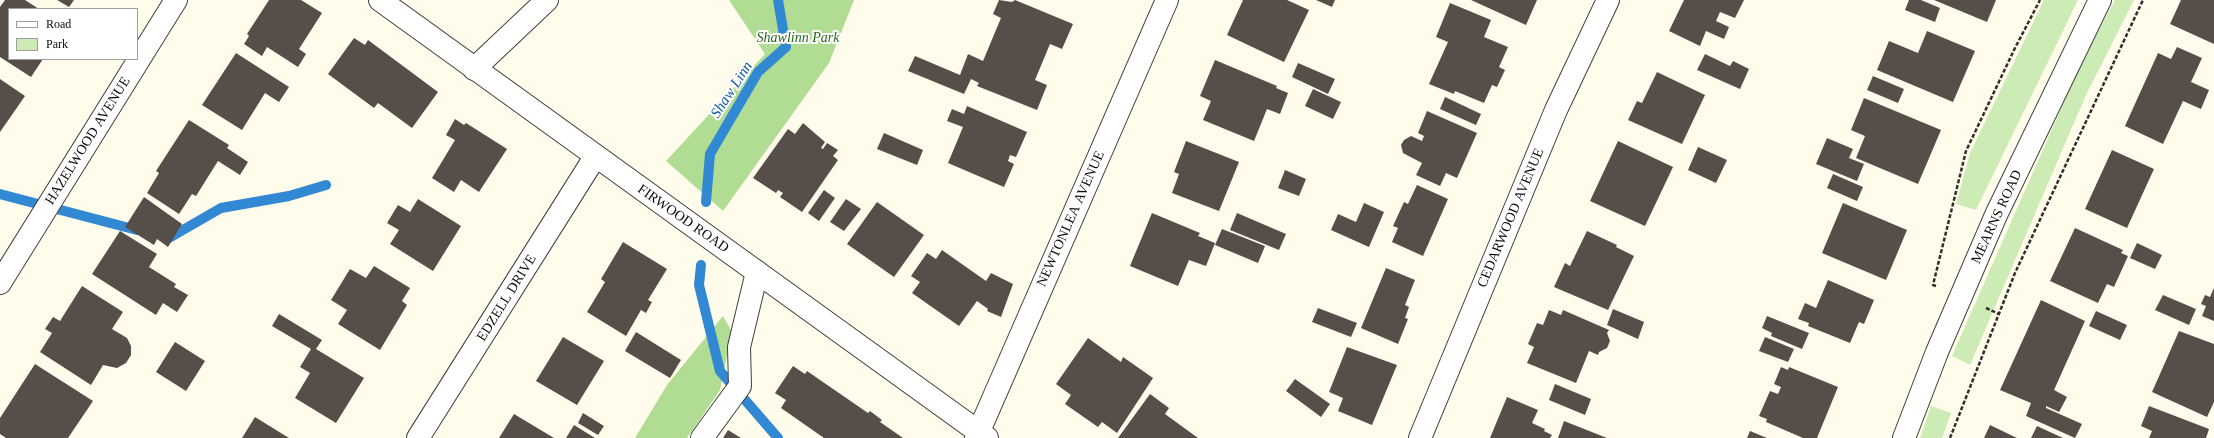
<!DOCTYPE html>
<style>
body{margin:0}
#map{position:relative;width:2214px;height:438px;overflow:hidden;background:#fffcec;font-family:Georgia,serif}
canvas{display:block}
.legend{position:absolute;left:8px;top:8px;width:130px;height:52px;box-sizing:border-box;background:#fff;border:1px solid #9e9e9e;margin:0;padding:5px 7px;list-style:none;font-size:12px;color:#0d0d0d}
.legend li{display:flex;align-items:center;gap:8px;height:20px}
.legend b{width:20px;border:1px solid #9e9e9e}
</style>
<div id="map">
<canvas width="2214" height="438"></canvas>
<ul class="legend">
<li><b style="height:5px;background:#fff"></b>Road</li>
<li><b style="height:11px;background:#cdebb4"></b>Park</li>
</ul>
</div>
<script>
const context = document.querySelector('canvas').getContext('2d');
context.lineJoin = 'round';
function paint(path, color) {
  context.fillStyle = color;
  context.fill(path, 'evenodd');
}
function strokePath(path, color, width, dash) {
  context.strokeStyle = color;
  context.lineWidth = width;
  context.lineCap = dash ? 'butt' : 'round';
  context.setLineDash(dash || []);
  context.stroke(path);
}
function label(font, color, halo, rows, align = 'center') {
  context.font = font + ' Georgia,serif';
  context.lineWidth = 4;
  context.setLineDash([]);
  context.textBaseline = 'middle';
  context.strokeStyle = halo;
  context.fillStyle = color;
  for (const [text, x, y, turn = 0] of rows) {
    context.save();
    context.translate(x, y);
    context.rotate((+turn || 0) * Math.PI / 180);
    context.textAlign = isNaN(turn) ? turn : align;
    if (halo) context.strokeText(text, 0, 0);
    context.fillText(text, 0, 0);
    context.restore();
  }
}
paint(new Path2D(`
 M2044 0H2078L1976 210 1956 204 1970 153Z
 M2115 0H2134L2086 95 1970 365 1952 356 2083 59Z
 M1931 406 1951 413 1942 438H1920Z`), '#cdebb4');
paint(new Path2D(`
 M729 0H854L829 63 723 211 666 161 765 54Z
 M723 316 732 332 720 390 687 438H635L667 385Z`), '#b0dc93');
strokePath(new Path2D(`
 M0 194 137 230
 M706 202 710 154 758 72 786 47 778 0
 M165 237 169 238 221 208 289 196 326 185
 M701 265 699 285 720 371 778 438`), '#3289d3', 10);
paint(new Path2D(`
 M5 0H25L39 9H9V59H43L31 77 0 57V7Z
 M57 0H74L69 7Z
 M269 0H301L322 13 299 49 306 54 298 67 267 47 262 56 244 44 249 36 247 34Z
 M999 0 1012 2 1015 0 1073 24 1062 49 1050 44 1035 80 1047 85 1037 110 977 86 979 83 971 79 964 94 908 71 915 56 960 75 968 54 983 61 1001 18 993 14Z
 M1243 0H1287L1309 10 1284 62 1227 35Z
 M1316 0H1335L1332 7Z
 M1471 0H1537L1526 25Z
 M1684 0H1744L1735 18 1720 12 1716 21 1729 27 1724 39 1706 31 1700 46 1669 31Z
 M1909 0H1921L1940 8 1935 22 1905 10Z
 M1934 0H1996L1987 22Z
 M2181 0H2214V44L2170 24Z
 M1450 3 1491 20 1484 37 1508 47 1499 67 1505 70 1497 87 1492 85 1484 103 1455 91 1454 94 1429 84 1448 42 1436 37Z
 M1927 31 1975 51 1953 102 1877 70 1889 41 1918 53Z
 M354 38 365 45 368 40 438 92 412 128 378 103 374 108 328 74Z
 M2177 47 2202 58 2191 82 2209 90 2201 109 2183 101 2163 144 2125 126 2158 53 2171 59Z
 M236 53 289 87 279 102 265 93 242 130 202 105Z
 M1705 54 1730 66 1733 61 1749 69 1740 89 1697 70Z
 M1215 60 1277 86 1276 88 1288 93 1280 114 1267 109 1254 141 1203 120 1211 101 1200 96Z
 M1298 63 1335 79 1328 94 1292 77Z
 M1657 72 1705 95 1682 144 1628 120 1637 101 1642 103Z
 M1873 76 1904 89 1898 103 1867 90Z
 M0 79 25 96 0 132Z
 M1313 89 1341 102 1333 119 1305 106Z
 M1445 97 1481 114 1476 125 1440 109Z
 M1864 98 1941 130 1918 184 1856 158 1865 136 1851 130Z
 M967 106 1027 132 1016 157 1010 155 1008 161 1014 164 1004 187 948 163 963 127 947 121 952 109 964 114Z
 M1427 111 1477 133 1457 178 1446 173 1440 186 1416 175 1422 163 1403 153 1401 145 1404 140 1411 136 1422 141 1424 136 1418 133Z
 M455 119 464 125 466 123 507 149 479 192 461 180 454 192 432 178 455 140 446 135Z
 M189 120 229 145 227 148 248 162 240 175 218 161 196 196 192 194 179 214 147 193 159 173 156 171Z
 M803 123 825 142 821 148 823 149 827 143 838 150 833 156 838 160 802 212 780 197 783 193 778 190 776 193 753 178 788 129 795 134Z
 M884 133 923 150 917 165 877 149Z
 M1827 138 1853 149 1849 158 1864 164 1857 181 1816 164Z
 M1186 141 1239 162 1219 211 1172 193 1179 174 1174 172Z
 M1618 141 1673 167 1645 226 1590 201Z
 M1698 147 1727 160 1716 183 1688 170Z
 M2112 150 2154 169 2127 228 2085 209Z
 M1285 170 1306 179 1299 196 1278 188Z
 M1833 174 1863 187 1857 201 1827 188Z
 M1417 185 1448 199 1423 256 1392 242 1398 228 1393 226 1404 202 1408 204Z
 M824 190 835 198 819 221 808 213Z
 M144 197 182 224 168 247 157 239 154 245 125 227Z
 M418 199 461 226 433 271 390 244 399 230 387 223 398 205 410 212Z
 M846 199 861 209 844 231 830 222Z
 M877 202 924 235 894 277 847 244Z
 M1364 203 1384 212 1369 247 1331 230 1338 214 1356 222Z
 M1843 203 1907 230 1886 280 1822 253Z
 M1152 213 1200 233 1198 236 1215 243 1206 266 1189 260 1178 286 1130 266Z
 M1237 213 1286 234 1279 250 1230 230Z
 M2075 228 2123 250 2121 253 2128 256 2114 287 2107 284 2098 303 2050 281Z
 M1222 229 1265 246 1258 263 1215 245Z
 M120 231 157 254 149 267 176 284 174 287 188 295 177 312 163 303 156 315 92 274Z
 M1587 231 1617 245 1616 247 1634 256 1608 310 1554 287 1565 263 1570 266Z
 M623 242 667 269 648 300 652 302 646 313 641 310 626 336 587 312 605 282 601 279Z
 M2137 243 2162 255 2155 269 2130 258Z
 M942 250 986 281 991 273 1013 284 1001 317 987 311 988 309 977 301 959 326 912 293 920 282 911 276 927 253 936 259Z
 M374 266 410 288 402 301 407 305 380 350 338 324 347 310 331 300 350 269 366 278Z
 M1386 268 1415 280 1405 305 1409 307 1405 318 1408 319 1398 344 1361 328Z
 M1828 280 1874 300 1864 324 1859 322 1850 343 1808 326 1809 323 1798 319 1805 303 1816 308Z
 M82 286 123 312 112 329 127 338 131 346V355L126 363 117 368 103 365 91 385 40 352 52 333 45 329 53 317 60 321Z
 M2214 288V321L2202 316 2206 306 2201 304 2205 295 2210 297Z
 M2163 295 2196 309 2189 325 2155 310Z
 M2041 300 2085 321 2054 390 2067 397 2059 412 2046 406V408L2082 424 2075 438 2026 416 2031 403 2000 390Z
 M1318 308 1357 323 1351 337 1312 322Z
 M1613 309 1644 322 1638 339 1607 325Z
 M1549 310 1561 315 1563 310 1609 330 1607 333 1610 341 1607 348 1599 352 1598 355 1589 351 1576 383 1527 363 1534 347 1528 344 1537 323 1543 325Z
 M2096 311 2127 325 2120 340 2089 326Z
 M279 314 322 340 316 349 364 378 336 423 295 398 310 373 300 367 311 349 272 326Z
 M1767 316 1809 333 1802 349 1771 336 1772 333 1762 328Z
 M2179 331 2214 344V402L2207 417 2152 392Z
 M636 332 681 360 670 378 625 351Z
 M563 337 604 361 577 405 536 381Z
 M1765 337 1794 349 1788 362 1759 351Z
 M1088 338 1121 362 1123 357 1153 378 1117 433 1102 422 1098 427 1065 404 1071 395 1056 384Z
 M175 342 205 361 186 391 156 372Z
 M1347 347 1397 365 1372 425 1338 411 1343 398 1329 392Z
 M35 364 93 401 68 438H6L0 434V418Z
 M793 366 805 374 807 371 868 413 870 411 882 420 880 422 903 438H824L781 408 786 400 775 393Z
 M1781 367 1788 370 1789 367 1838 387 1817 438H1803L1766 422 1767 419 1759 416 1770 391 1778 394 1781 387 1774 384Z
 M1295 379 1330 404 1321 417 1286 391Z
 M1555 384 1591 399 1585 415 1549 400Z
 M1150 394 1169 408 1165 414 1198 438H1118Z
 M1507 397 1538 410 1532 423 1545 429 1544 431 1552 435 1550 438H1490Z
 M2149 406 2209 429 2206 438H2149L2152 431 2141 426Z
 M583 413 604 426 598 435 578 423Z
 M514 414 554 438H499Z
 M255 417 289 438H242Z
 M1564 421 1607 438H1558Z
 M574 425 595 438H566Z
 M1990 425 2017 438H1984Z
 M2037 426 2063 438H2031Z
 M728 430 741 438H723Z
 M1750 431 1767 438H1747Z`), '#564e49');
const minor = new Path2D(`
 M474 69 547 0
 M0 283 176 0
 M418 438 595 157
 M702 438 740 386 739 347 757 272
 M976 438 1167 0
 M1420 438 1556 110 1608 0`);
const tertiary = new Path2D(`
 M380 0 987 438
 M1904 438 1937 352 1996 215 2100 0`);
strokePath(minor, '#404040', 24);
strokePath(tertiary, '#404040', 24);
strokePath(new Path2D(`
 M1936 286 1933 285 1966 151 2015 48 2040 0
 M1986 308 1999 314
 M1950 438 2015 273 2143 0`), '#2f2f2f', 2.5, [4, 2]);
strokePath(minor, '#fff', 22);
strokePath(tertiary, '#fff', 22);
label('italic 14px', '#25671a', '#fff', [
 ["Shawlinn Park",798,38]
]);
label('14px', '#0d0d0d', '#fff', [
 ["HAZELWOOD AVENUE",88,141,-58],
 ["MEARNS ROAD",1997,217,-65],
 ["CEDARWOOD AVENUE",1511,218,-67],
 ["FIRWOOD ROAD",683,219,35],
 ["NEWTONLEA AVENUE",1071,219,-66],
 ["EDZELL DRIVE",507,298,-58]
]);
label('italic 15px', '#105ba4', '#fff', [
 ["Shaw Linn",732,90,-57]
]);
</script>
